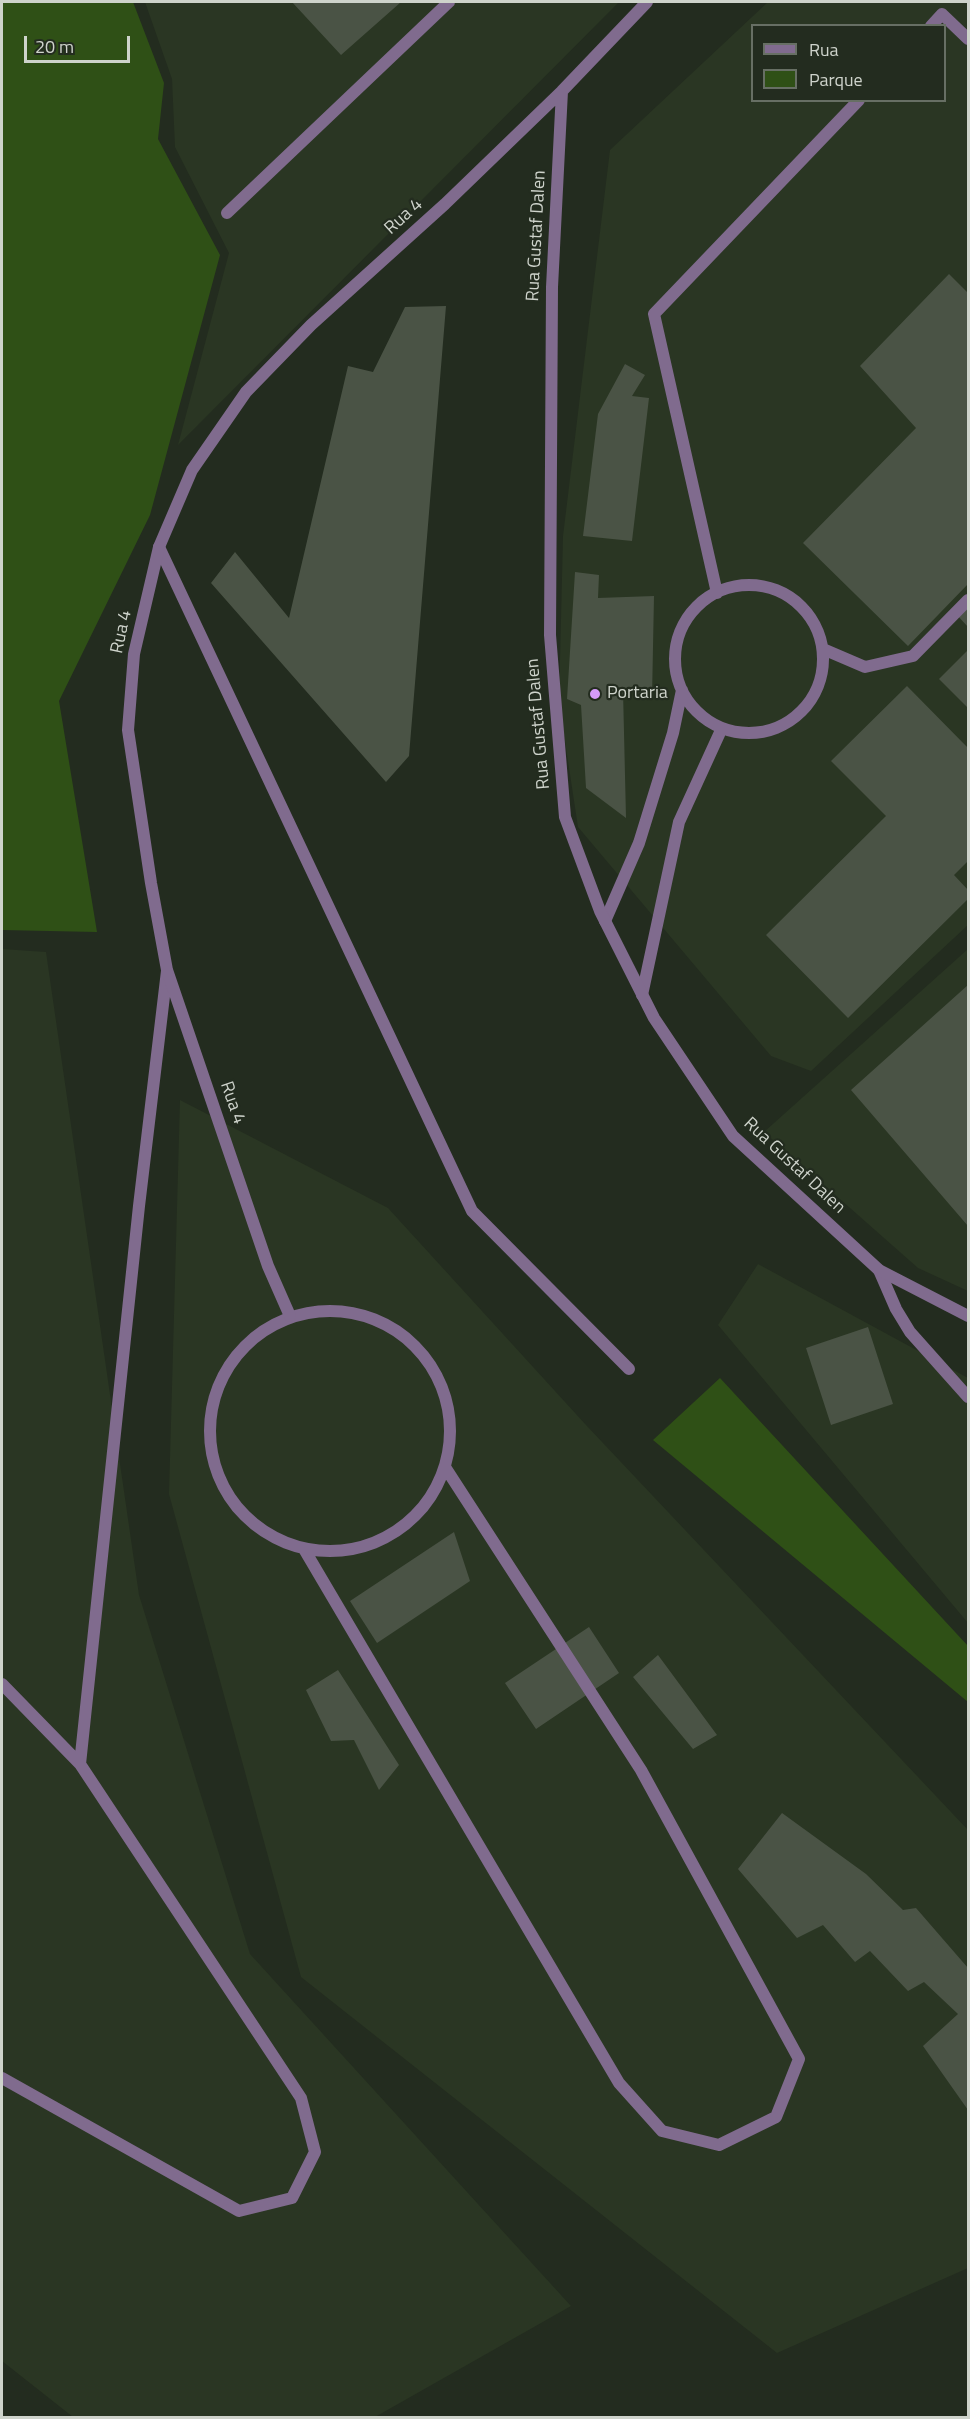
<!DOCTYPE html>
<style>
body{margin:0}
#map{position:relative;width:970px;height:2419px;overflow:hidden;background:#232c1f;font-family:"Titillium Web",sans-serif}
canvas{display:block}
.frame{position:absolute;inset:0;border:3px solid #ced3cb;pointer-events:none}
.legend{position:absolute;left:751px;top:24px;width:195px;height:78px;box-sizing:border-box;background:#232c1f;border:2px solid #676f64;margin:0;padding:8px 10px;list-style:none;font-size:18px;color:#ced3cb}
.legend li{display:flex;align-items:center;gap:12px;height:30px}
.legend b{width:30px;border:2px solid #676f64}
.scale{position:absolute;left:24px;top:36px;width:106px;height:27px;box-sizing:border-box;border:3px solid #ced3cb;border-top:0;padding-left:8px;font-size:18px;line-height:21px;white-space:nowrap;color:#ced3cb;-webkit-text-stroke:4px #232c1f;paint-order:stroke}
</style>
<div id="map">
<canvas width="970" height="2419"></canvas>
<div class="frame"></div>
<ul class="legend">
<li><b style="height:8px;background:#806b8e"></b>Rua</li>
<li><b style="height:16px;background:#2f5016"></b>Parque</li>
</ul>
<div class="scale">20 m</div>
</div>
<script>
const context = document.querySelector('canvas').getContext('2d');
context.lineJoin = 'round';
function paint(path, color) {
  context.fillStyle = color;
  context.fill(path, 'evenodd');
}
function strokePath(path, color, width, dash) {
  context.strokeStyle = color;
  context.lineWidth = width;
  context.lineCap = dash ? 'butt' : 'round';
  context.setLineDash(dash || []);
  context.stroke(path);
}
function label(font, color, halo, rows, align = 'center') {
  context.font = font + ' "Titillium Web",sans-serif';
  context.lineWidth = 4.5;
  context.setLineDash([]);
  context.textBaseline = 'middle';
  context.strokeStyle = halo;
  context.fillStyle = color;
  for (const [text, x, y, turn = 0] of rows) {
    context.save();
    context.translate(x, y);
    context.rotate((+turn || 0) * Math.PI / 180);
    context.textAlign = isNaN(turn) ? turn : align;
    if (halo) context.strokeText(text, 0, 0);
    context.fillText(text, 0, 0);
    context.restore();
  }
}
paint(new Path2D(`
 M145 2H619L178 445 229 253 175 147 172 79Z
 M768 2H968V925L811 1071 771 1056 578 827 559 702 563 536 610 150ZM752 26H944V100H752Z
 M2 949 46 952 139 1595 250 1954 571 2306 375 2417H73L2 2361Z
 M968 949V1291L918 1268 764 1132Z
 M180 1100 388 1208 586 1425 968 1830V2268L777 2353 301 1977 169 1494Z
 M758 1264 968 1378V1623L718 1325Z`), '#2a3623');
paint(new Path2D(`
 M2 2H133L164 83 158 139 220 255 150 515 59 701 97 932 2 930Z
 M720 1378 968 1646V1702L653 1440Z`), '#2f5016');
paint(new Path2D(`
 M292 2H401L341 55Z
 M949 274 968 293V584L908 646 803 543 916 428 860 366Z
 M446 306 409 756 386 782 211 583 235 552 289 618 348 366 373 372 405 307Z
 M625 364 645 375 632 396 649 398 632 541 583 536 598 414Z
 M575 572 599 575 598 598 654 596 652 698 623 690 626 818 586 788 581 705 567 699Z
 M968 603V627L957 615Z
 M968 650V708L939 679Z
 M907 686 968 748V861L954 875 968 890V899L848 1018 766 935 886 816 831 761Z
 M968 985V1226L851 1090Z
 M868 1327 893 1404 831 1425 806 1348Z
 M454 1532 470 1581 377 1643 350 1601Z
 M589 1627 619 1673 536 1729 505 1683Z
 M658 1655 717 1735 693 1749 633 1677Z
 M338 1670 399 1765 379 1790 354 1740 331 1741 306 1690Z
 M782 1813 866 1874 903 1910 916 1908 968 1968V2110L923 2046 958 2014 924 1982 908 1991 870 1951 855 1962 823 1925 797 1938 738 1869Z`), '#4a5345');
strokePath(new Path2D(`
 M931 26 942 14 968 39
 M227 213 449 2
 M159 547 472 1211 629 1369
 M675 659a74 74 0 1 1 148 0a74 74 0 1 1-148 0Z
 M717 593 654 314 859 100
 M823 649 865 667 913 656 968 600
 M605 921 639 843 673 733 682 690
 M642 995 679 822 722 728
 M879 1270 896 1309 910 1332 968 1397
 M210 1431a120 120 0 1 1 240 0a120 120 0 1 1-240 0Z
 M304 1549 619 2083 662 2131 719 2145 776 2117 799 2059 641 1770 445 1467
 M2 1684 80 1764 139 1206 167 971
 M2 2078 239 2211 292 2198 315 2152 301 2098 80 1764`), '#806b8e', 12);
strokePath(new Path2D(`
 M647 2 562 91 552 287 550 635 565 817 600 911 654 1018 733 1136 879 1270 968 1316
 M290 1316 268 1266 167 970 151 883 128 730 134 654 159 547 192 470 246 392 311 325 445 204 562 91`), '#806b8e', 12);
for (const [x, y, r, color] of [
 [595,694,6,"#d59bfa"]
]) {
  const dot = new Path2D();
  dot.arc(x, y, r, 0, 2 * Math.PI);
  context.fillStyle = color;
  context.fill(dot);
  strokePath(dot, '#232c1f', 2);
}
label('18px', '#ced3cb', '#232c1f', [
 ["Rua 4",404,217,-42],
 ["Rua Gustaf Dalen",537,236,-87],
 ["Rua 4",122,632,-78],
 ["Rua Gustaf Dalen",539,724,-95],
 ["Rua 4",232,1103,71],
 ["Rua Gustaf Dalen",794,1166,43]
]);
label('18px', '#ced3cb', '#232c1f', [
 ["Portaria",607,694]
], 'left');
</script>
